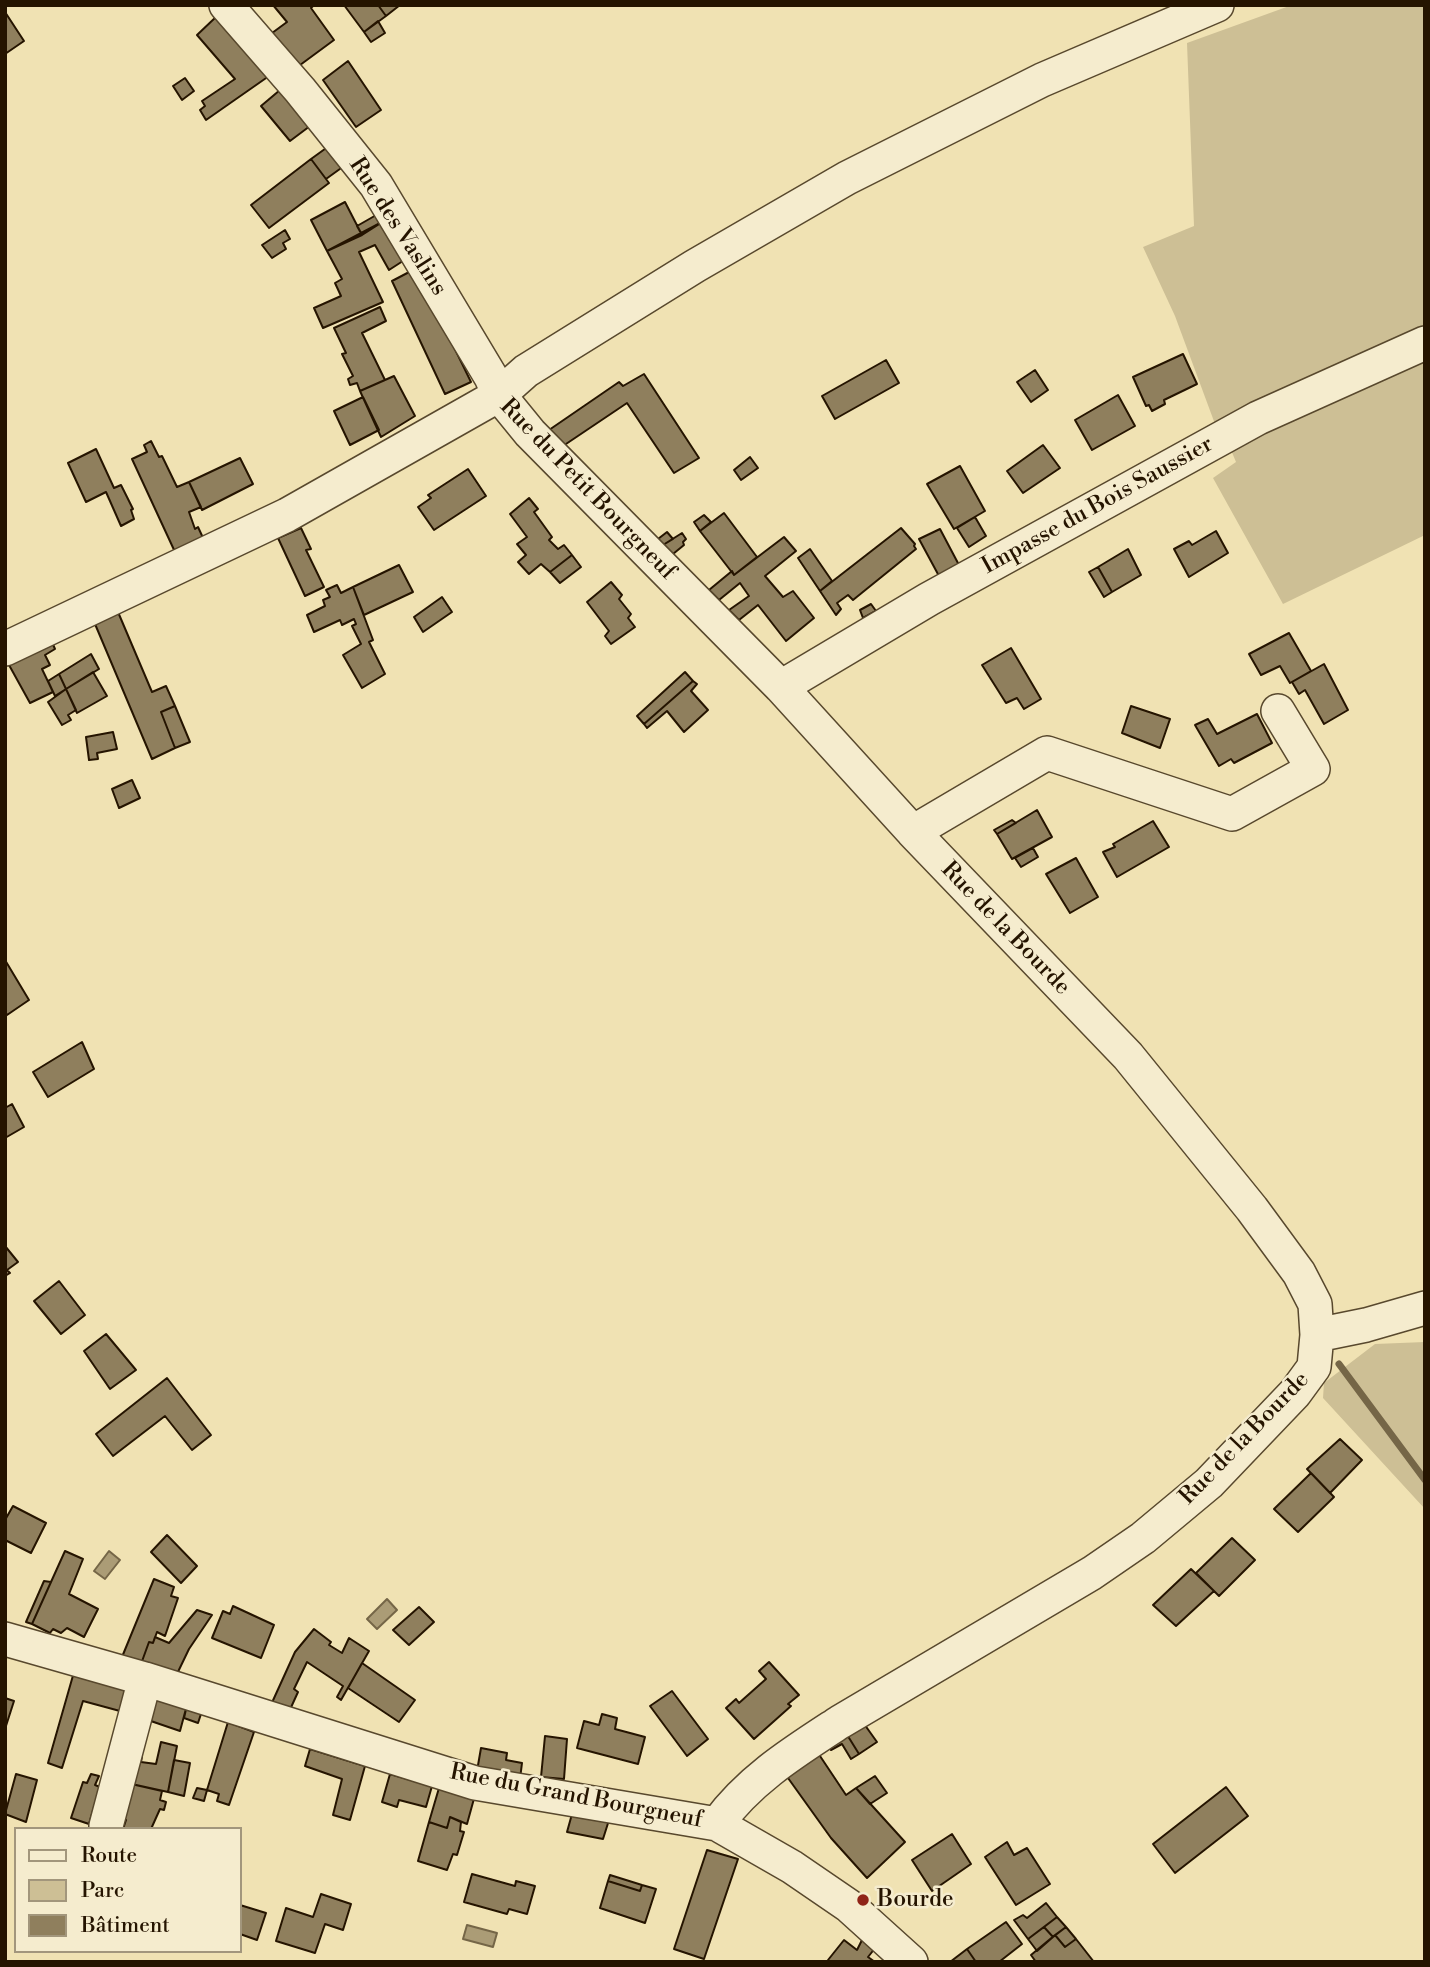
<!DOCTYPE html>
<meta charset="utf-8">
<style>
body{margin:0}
#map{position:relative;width:1430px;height:1967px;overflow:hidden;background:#f0e2b3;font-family:"Libre Bodoni",serif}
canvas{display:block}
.frame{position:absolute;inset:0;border:7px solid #251400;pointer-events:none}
.legend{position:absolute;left:14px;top:1827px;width:228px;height:126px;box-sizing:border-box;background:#f5ecce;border:2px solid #a2967c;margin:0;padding:9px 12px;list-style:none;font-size:21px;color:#251400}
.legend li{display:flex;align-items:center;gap:14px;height:35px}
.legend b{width:35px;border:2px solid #a2967c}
</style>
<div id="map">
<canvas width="1430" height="1967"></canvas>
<div class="frame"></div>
<ul class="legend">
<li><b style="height:9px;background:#f5ecce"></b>Route</li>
<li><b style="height:19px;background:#cdbf95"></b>Parc</li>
<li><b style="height:19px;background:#8f7f5d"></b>Bâtiment</li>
</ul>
</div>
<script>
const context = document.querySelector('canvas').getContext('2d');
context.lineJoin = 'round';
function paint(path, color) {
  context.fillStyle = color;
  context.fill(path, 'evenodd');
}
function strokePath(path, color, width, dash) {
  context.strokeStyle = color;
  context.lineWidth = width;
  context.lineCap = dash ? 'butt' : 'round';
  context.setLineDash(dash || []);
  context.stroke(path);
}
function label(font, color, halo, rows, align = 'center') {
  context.font = font + ' "Libre Bodoni",serif';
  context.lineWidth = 5;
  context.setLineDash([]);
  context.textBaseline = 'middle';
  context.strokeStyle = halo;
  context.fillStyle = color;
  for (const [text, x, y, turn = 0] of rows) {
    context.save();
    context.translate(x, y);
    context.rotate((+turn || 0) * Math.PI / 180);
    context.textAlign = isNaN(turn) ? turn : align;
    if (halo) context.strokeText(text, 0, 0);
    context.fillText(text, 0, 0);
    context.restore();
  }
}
paint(new Path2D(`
 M1292 5H1425V327L1215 424 1175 316 1143 247 1194 226 1187 43Z
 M1425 359V535L1283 604 1213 478 1236 462 1231 450 1342 391Z
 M1425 1342V1509L1323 1398 1324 1383 1375 1344Z`), '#cdbf95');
const water = new Path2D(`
 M109 1551 120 1560 105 1579 94 1571Z
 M387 1599 397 1610 377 1629 367 1619Z
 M467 1925 497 1933 493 1947 463 1939Z`);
paint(water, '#ab9c76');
strokePath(water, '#756647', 2);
strokePath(new Path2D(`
 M1339 1364 1425 1480`), '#756647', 7);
const building = new Path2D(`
 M273 5H314L311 8 334 40 296 68 268 36 287 22Z
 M344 5H378L386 16 364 32Z
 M378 5H400L386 16Z
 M5 12 24 41 5 54Z
 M217 16 269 76 206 120 200 110 205 106 202 101 235 79 197 35Z
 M378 21 385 33 371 42 364 32Z
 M348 61 381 110 356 127 323 80Z
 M185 78 194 91 182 100 173 86Z
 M280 90 310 126 290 141 261 106Z
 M329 146 344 166 326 179 311 159Z
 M311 159 329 183 269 228 251 205Z
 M345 202 362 235 327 251 311 220Z
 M378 214 384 221 362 235 357 226Z
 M384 221 406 259 389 270 375 245 359 252 383 302 323 328 314 308 341 296 335 283 342 279 327 251Z
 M285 230 290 239 283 243 286 249 272 258 262 245Z
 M413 270 432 302 471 382 445 394 392 281Z
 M380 307 386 321 362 333 385 380 360 391 357 383 350 385 348 379 353 376 342 354 346 353 334 328Z
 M1183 354 1197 384 1164 400 1165 404 1152 411 1149 405 1146 406 1133 377Z
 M886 360 899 383 835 419 822 396Z
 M1035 370 1048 390 1031 402 1017 382Z
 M644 374 699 458 674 473 627 403 563 446 549 430 619 382 623 386Z
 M394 376 415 416 381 437 360 391Z
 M1118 395 1135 426 1092 450 1075 420Z
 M363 397 379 430 350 445 334 411Z
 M151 441 159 457 162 456 177 487 189 482 201 507 189 512 195 529 198 527 204 540 175 552 132 459 147 452 144 445Z
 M1043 445 1060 468 1023 493 1007 471Z
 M96 449 114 488 121 485 133 509 131 510 134 519 121 526 106 492 86 502 68 463Z
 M750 457 758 468 741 480 734 470Z
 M240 458 253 484 202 510 189 482Z
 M960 466 985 511 954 529 927 484Z
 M468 469 486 496 434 530 418 507 431 498 428 495Z
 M529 498 538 509 534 512 552 537 549 540 558 549 564 545 572 555 550 572 541 564 529 574 518 562 526 555 517 544 527 537 510 514Z
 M724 513 757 557 734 575 700 531Z
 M704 515 711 522 700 531 694 522Z
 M975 517 986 536 969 547 957 528Z
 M301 528 311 549 306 550 324 587 305 596 278 538Z
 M901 528 915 544 914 546 916 549 853 600 848 595 837 603 841 609 836 615 820 591Z
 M940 529 959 565 939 576 919 539Z
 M1216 531 1228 553 1189 577 1174 549 1189 541 1192 545Z
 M667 532 673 539 663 545 658 539Z
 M682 533 686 539 683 542 684 545 673 554 663 545Z
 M784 537 796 551 765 576 783 597 793 591 814 618 786 641 758 605 739 620 729 610 749 596 740 583 719 600 709 590 732 571 734 575Z
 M810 549 832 581 820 591 798 558Z
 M1128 549 1141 575 1112 592 1098 567Z
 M572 555 581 567 560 583 550 572Z
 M399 565 413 592 364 615 353 587Z
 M1098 567 1112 592 1104 597 1089 572Z
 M611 582 622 595 619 599 631 614 628 618 635 627 611 644 605 636 609 631 587 602Z
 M337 585 341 593 353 587 373 640 369 642 385 674 362 688 343 655 361 644 352 626 356 624 354 619 342 625 340 620 314 632 307 615 325 606 323 600 330 597 326 590Z
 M442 597 452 612 423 632 414 617Z
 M871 604 876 611 863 618 860 610Z
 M118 612 152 692 166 686 175 706 161 712 175 748 152 759 95 624Z
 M1289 633 1311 671 1290 683 1280 666 1261 675 1249 654Z
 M52 642 55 649 45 655 50 665 42 669 53 692 30 703 9 665Z
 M1011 648 1041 699 1024 709 1017 698 1006 703 982 665Z
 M91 654 99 669 66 689 59 674Z
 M1324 664 1348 710 1324 724 1305 690 1299 694 1292 682Z
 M93 672 107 696 77 713 66 689Z
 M685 672 693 681 644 724 637 716Z
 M59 674 66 689 55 696 48 681Z
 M693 681 697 684 691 691 708 710 684 732 667 711 647 728 644 724Z
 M66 689 76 710 68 715 71 720 62 725 48 702Z
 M175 706 190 742 175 748 161 712Z
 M1131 706 1170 719 1160 748 1122 733Z
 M1257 714 1272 743 1234 763 1231 759 1219 766 1195 725 1208 719 1217 734Z
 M113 732 117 749 97 753 98 759 89 760 86 737Z
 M132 780 140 798 119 808 112 789Z
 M1037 810 1052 837 1012 859 997 834Z
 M1012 820 1016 823 997 834 994 830Z
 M1153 821 1169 847 1117 877 1103 852 1115 847 1113 844Z
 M1033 848 1038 857 1021 867 1015 858Z
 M1076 858 1098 897 1070 913 1046 874Z
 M5 960 29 1000 7 1015 5 1012Z
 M82 1042 94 1069 48 1097 33 1072Z
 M12 1104 24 1127 5 1138V1108Z
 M5 1246 18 1262 7 1270 10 1273 5 1276Z
 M59 1281 85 1315 61 1334 34 1301Z
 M106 1334 136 1370 110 1389 84 1351Z
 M167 1378 211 1435 192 1450 165 1416 113 1456 96 1434Z
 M1340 1439 1362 1460 1330 1493 1307 1469Z
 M1311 1473 1334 1497 1298 1532 1274 1509Z
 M13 1506 46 1523 31 1553 5 1540V1520Z
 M167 1535 197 1566 181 1583 151 1552Z
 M1232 1538 1255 1560 1219 1596 1196 1573Z
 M65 1551 83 1559 69 1594 98 1609 84 1637 67 1628 61 1633 53 1629 50 1633 32 1624Z
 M1191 1569 1214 1591 1176 1626 1153 1605Z
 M154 1579 174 1587 171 1596 178 1598 165 1636 157 1632 153 1643 149 1642 141 1664 122 1657Z
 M44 1581 51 1582 32 1624 26 1622Z
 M233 1606 274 1625 261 1658 212 1638 223 1611 230 1614Z
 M419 1607 434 1622 409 1645 393 1630Z
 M197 1610 212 1615 189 1649 176 1676 141 1664 149 1642 153 1643 155 1637 169 1643Z
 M314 1629 331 1642 329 1645 342 1653 349 1638 369 1651 341 1700 337 1697 343 1686 307 1662 294 1689 298 1692 288 1714 270 1707 295 1652Z
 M769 1662 799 1695 788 1704 791 1706 754 1739 726 1708 736 1699 739 1703 766 1679 759 1671Z
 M362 1663 415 1700 399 1722 348 1688Z
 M74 1672 137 1687 131 1714 83 1701 62 1768 48 1763Z
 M149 1690 187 1705 180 1731 142 1718Z
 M672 1691 708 1739 687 1756 650 1706Z
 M5 1698 14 1701 5 1729Z
 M187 1705 202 1711 198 1723 184 1718Z
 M602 1714 617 1718 615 1729 645 1737 638 1764 577 1748 584 1721 599 1725Z
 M862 1721 877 1742 859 1754 846 1733Z
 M228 1722 254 1732 229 1805 217 1801 219 1794 207 1790Z
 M846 1733 859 1754 851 1759 842 1744 831 1750 828 1743Z
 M545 1736 567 1739 564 1779 541 1777Z
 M161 1742 177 1746 168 1792 127 1783 134 1754 142 1756 141 1762 156 1764Z
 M481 1748 507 1753 506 1760 522 1763 520 1779 477 1771Z
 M310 1749 365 1766 350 1820 333 1815 342 1779 305 1766Z
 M816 1750 846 1795 856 1788 905 1842 867 1878 831 1838 783 1771Z
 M174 1760 190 1763 184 1796 168 1792Z
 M16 1774 37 1780 26 1822 5 1814Z
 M91 1774 99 1776 95 1785 100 1787 89 1824 71 1818 83 1782 87 1783Z
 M390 1774 432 1786 426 1807 399 1800 397 1807 382 1802Z
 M875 1776 887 1793 870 1804 856 1788Z
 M127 1783 162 1791 160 1800 166 1802 164 1810 160 1809 151 1829H123L126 1820 118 1817Z
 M1226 1787 1248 1816 1175 1873 1153 1844Z
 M197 1788 207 1790 204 1801 193 1798Z
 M439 1788 475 1795 467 1824 450 1817 447 1828 429 1822Z
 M572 1814 609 1820 603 1839 567 1832Z
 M450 1817 461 1822 460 1831 464 1832 457 1855 453 1854 447 1870 418 1861 429 1822 447 1828Z
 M952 1834 971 1864 932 1891 912 1860Z
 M1007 1842 1014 1855 1027 1848 1050 1884 1016 1905 985 1857Z
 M707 1850 738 1859 704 1959 674 1949Z
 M472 1874 515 1886 516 1881 535 1886 527 1914 509 1909 507 1914 464 1902Z
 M610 1875 642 1885 640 1891 608 1881Z
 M608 1881 640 1891 642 1885 656 1889 645 1923 600 1908Z
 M321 1894 351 1904 343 1930 325 1924 315 1953 276 1941 286 1908 313 1917Z
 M1046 1903 1057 1917 1028 1939 1014 1920 1023 1915 1027 1918Z
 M240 1905 266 1913 257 1940 240 1934Z
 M1057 1917 1066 1927 1053 1937 1044 1927Z
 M1006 1922 1022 1944 999 1962H976L967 1949Z
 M1044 1927 1053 1937 1037 1951 1028 1939Z
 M1066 1927 1076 1939 1065 1947 1055 1935Z
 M1055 1935 1065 1947 1076 1939 1094 1962H1036L1031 1955Z
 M863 1938 876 1947 868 1957 875 1962H830L828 1960 844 1940 857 1950Z
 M967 1949 976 1962H950Z`);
paint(building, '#8f7f5d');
strokePath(building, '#251400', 2);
const minor = new Path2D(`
 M226 5 300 90 376 185 491 377 499 395 530 433 781 687 913 832 1128 1056 1252 1209 1299 1273 1315 1304 1317 1335 1314 1367 1295 1393 1209 1483 1143 1538 1092 1573 840 1722C794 1752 750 1779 717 1824
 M5 649 287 515 499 395 526 371 695 266 847 178 1042 80 1217 5
 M781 687 929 599 1258 418 1425 343
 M913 832 1047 753 1232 814 1313 769 1278 711
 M1317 1335 1366 1325 1425 1308
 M5 1639 145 1679 475 1783 717 1824 792 1867 849 1906 911 1962
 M106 1826 145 1679`);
strokePath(minor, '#58482d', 36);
strokePath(minor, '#f5ecce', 33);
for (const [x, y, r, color] of [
 [863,1900,7,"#8f2418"]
]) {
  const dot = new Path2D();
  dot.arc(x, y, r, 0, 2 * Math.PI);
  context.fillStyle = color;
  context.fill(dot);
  strokePath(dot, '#f5ecce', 2.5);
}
label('23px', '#251400', '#f5ecce', [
 ["Rue des Vaslins",397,227,57],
 ["Rue du Petit Bourgneuf",587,490,46],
 ["Impasse du Bois Saussier",1098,506,-29],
 ["Rue de la Bourde",1005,929,46],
 ["Rue de la Bourde",1245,1439,-46],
 ["Rue du Grand Bourgneuf",576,1797,11]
]);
label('23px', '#251400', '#f5ecce', [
 ["Bourde",877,1900]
], 'left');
</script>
